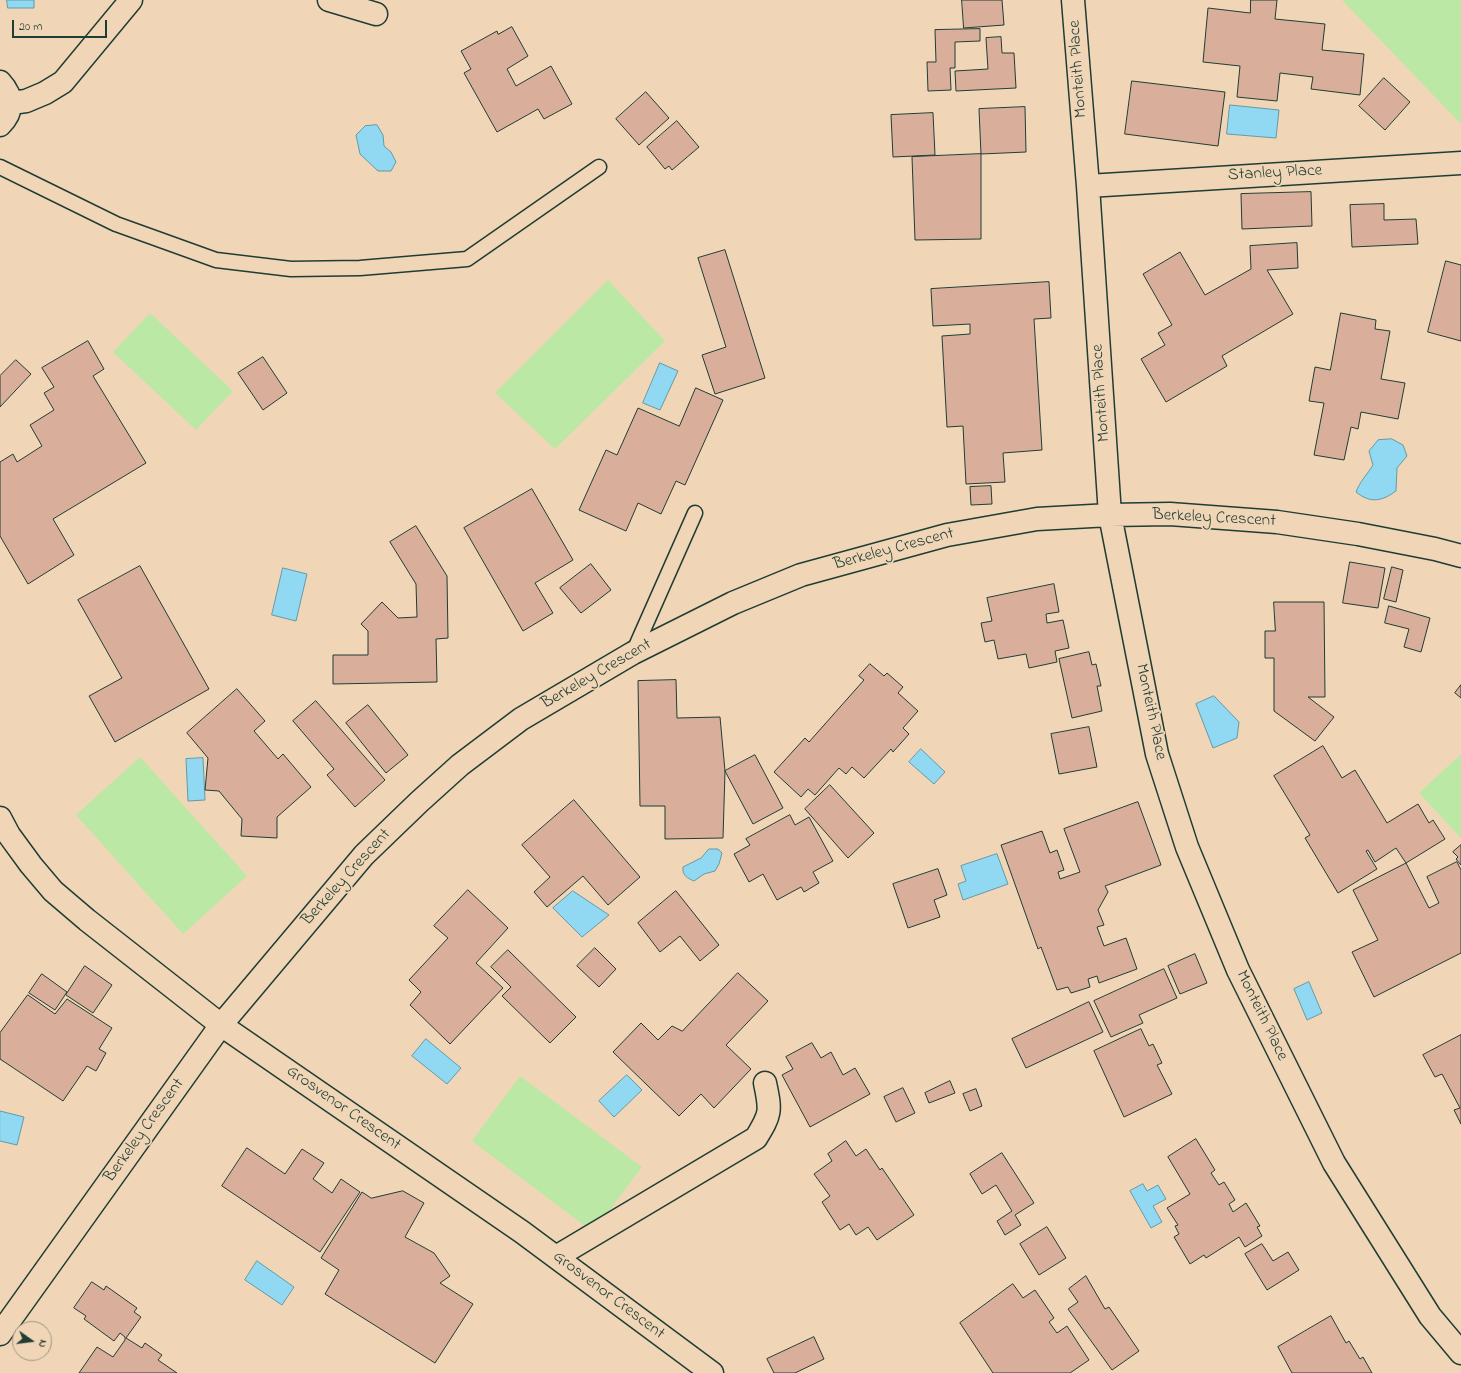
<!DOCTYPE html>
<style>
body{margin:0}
#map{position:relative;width:1461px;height:1373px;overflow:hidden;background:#f0d5b7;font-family:"Indie Flower",sans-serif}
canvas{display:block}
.north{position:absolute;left:12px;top:1321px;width:40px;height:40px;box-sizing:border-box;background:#f0d5b7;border:1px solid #9c9883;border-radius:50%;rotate:104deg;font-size:11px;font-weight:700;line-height:16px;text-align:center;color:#1f3d34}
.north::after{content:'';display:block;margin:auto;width:14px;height:18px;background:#1f3d34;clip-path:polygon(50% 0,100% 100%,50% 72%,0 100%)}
.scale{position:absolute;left:12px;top:20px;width:95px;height:18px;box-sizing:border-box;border:2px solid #1f3d34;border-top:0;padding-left:5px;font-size:12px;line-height:14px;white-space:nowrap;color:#1f3d34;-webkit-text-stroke:3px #f0d5b7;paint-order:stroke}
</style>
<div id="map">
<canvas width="1461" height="1373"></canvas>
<div class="north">N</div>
<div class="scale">20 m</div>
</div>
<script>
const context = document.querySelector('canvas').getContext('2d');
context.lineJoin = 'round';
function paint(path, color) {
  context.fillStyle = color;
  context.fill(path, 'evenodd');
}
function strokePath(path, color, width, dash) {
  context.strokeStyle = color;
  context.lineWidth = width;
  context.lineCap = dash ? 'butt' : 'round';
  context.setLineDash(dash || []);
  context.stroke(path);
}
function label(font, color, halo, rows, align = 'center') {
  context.font = font + ' "Indie Flower",sans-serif';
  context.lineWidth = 3.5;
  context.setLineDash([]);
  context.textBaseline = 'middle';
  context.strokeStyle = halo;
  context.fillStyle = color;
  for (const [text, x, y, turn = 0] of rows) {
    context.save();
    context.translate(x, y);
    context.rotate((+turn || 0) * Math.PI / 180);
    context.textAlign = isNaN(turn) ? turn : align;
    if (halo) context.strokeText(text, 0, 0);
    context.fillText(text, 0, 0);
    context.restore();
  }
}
paint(new Path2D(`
 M1342 0H1461V124Z
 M608 280 665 341 555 449 495 393Z
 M150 313 233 391 196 430 113 352Z
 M1461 754V838L1419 793Z
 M140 757 247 876 183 934 76 815Z
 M520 1076 642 1167 593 1232 472 1141Z`), '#bce8a5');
const water = new Path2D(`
 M7 0H34V8H8Z
 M1230 105 1279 110 1276 138 1227 134Z
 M377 125 383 135 384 146 391 152 396 162 391 171H378L360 154 356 135 365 126Z
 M660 363 678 371 660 410 643 403Z
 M1392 439 1403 445 1407 456 1397 468 1396 491C1382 501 1371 504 1356 492 1360 481 1367 475 1373 465L1369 451 1378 440Z
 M283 568 307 574 296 621 272 615Z
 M1214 696 1239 722 1237 738 1213 748 1196 704Z
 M921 749 945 772 934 784 909 762Z
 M203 758 205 800 188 801 186 759Z
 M709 849H718L722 853 719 864 715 871 704 874 694 881C687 878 682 875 683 867L701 858Z
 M997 854 1008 884 963 900 958 884 966 881 961 866Z
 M573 891 609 915 582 937 553 908Z
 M1309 982 1322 1013 1307 1020 1294 989Z
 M426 1039 461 1068 447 1084 412 1056Z
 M627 1075 642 1090 614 1117 599 1101Z
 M0 1111 24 1117 17 1145 0 1141Z
 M1143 1184 1147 1191 1158 1185 1166 1199 1153 1206 1162 1222 1151 1228 1130 1191Z
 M257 1261 294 1287 282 1305 245 1280Z`);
paint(water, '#91d8f2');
strokePath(water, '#639aa6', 1);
const building = new Path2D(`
 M962 0H1002L1004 25 964 28Z
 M1251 0H1277L1275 19 1325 24 1322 50 1364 54 1360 95 1311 89 1313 77 1280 73 1277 101 1237 97 1240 66 1203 62 1208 8 1250 13Z
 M512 27 528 56 507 69 516 86 551 66 572 104 544 119 538 109 497 132 464 73 471 69 461 51 497 31 498 34Z
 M980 29V41L955 42V68H950L951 90 928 91 927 62H936L935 30Z
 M1001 37 1002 53H1014L1016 88 956 91 955 71 988 69 986 38Z
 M1384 78 1410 102 1385 130 1359 106Z
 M1132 81 1225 92 1218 146 1125 134Z
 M646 92 669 118 639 145 616 119Z
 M1025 107 1026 152 981 154 979 109Z
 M933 113 935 155 893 157 891 115Z
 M677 121 699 147 672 170 669 166 665 169 647 147Z
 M981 154V239L915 240 912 157Z
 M1311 192 1312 226 1242 229 1241 194Z
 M1384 204V220L1416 219 1418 244 1352 247 1350 205Z
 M1297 243 1298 268 1267 270 1293 314 1222 356 1227 366 1166 402 1141 359 1165 345 1158 333 1172 325 1143 274 1180 252 1205 295 1251 269 1250 246Z
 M725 250 765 378 715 394 702 355 726 347 698 258Z
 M1446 261 1461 265V341L1428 332Z
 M1049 282 1051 318 1034 319 1042 450 1003 453 1005 482 966 484 963 426 947 427 942 336 970 334V324L933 326 931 289Z
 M1341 313 1376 320 1375 329 1390 331 1381 379 1405 383 1398 419 1361 412 1358 429 1351 427 1344 460 1314 455 1324 403 1309 401 1315 367 1330 370Z
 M88 341 104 369 93 376 146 463 53 519 74 555 28 584 0 536V462L13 454 17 462 42 446 30 425 54 410 44 393 54 387 42 368Z
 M263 357 287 393 263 410 238 373Z
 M16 360 31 374 0 407V376Z
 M696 388 723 400 685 485 676 481 661 514 638 503 626 531 579 510 606 450 617 455 638 408 679 426Z
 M991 486 992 504 971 505 970 487Z
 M532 489 573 560 535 583 553 613 523 631 464 528Z
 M416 526 447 576 448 638 436 639 437 682 333 684V655H368V631L361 624 382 602 398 618 417 617 416 584 390 542Z
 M1350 562 1385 568 1378 608 1343 603Z
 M591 564 611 590 581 613 560 588Z
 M140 566 209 689 115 742 89 696 122 678 78 600Z
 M1392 567 1403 570 1396 602 1384 599Z
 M1054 584 1059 612 1046 614 1047 623 1063 620 1069 648 1055 651 1057 662 1029 668 1026 654 998 659 994 640 985 642 981 623 992 621 987 598Z
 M1274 602H1324L1325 697H1308L1334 717 1315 741 1274 711V658H1265V631H1275Z
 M1389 606 1430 618 1421 652 1404 647 1409 629 1385 623Z
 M1089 652 1092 665 1096 664 1101 686H1097L1102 711 1072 718 1059 659Z
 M870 664 884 676 887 673 903 687 898 693 918 711 903 728 909 734 893 752 891 749 864 778 852 767 846 774 839 768 815 795 808 789 801 797 774 772 805 738 809 742 864 680 859 676Z
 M676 680 677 718 720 717 725 771 723 838 665 839V806H640L638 681Z
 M1461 685V698L1455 693Z
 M237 689 265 721 254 731 278 759 283 754 311 787 277 817V838L241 836 242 819 219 791 205 790 208 758 187 733Z
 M316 701 385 780 355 807 327 775 334 769 293 721Z
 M368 705 408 755 386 773 346 723Z
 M1089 727 1097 767 1059 774 1051 734Z
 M1323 746 1342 778 1355 770 1387 823 1418 804 1429 823 1433 820 1445 839 1406 863 1396 848 1375 862 1368 850 1366 851 1377 869 1338 893 1305 838 1310 835 1274 776Z
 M755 755 783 808 753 824 725 771Z
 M830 785 874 833 848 858 805 809Z
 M574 800 640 877 608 905 583 876 547 907 534 892 550 877 522 845Z
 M1138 802 1161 865 1105 886 1108 892 1098 910 1104 925 1097 927 1104 946 1126 938 1137 969 1099 983 1097 976 1088 979 1090 987 1071 993 1068 987 1057 990 1041 947 1038 949 1001 845 1042 831 1050 853 1057 850 1064 870 1058 872 1060 879 1080 872 1064 829Z
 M790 815 795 825 809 817 833 861 813 872 819 883 804 892 801 887 777 900 763 874 749 882 734 854 750 845 746 839Z
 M1461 845V865L1456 859 1458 857 1453 852Z
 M1457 862 1461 870V953L1374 997 1352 952 1378 940 1353 890 1406 863 1429 908 1439 903 1427 877Z
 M938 869 947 895 934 900 940 917 908 928 893 884Z
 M468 890 508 928 476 963 503 988 450 1044 410 1005 421 992 409 980 448 938 434 926Z
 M676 891 719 945 700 961 680 936 660 952 638 923Z
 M595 948 616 969 599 987 577 966Z
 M508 950 576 1017 550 1043 502 996 511 987 491 967Z
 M1195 954 1207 983 1180 994 1168 966Z
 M85 966 112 985 93 1013 66 995Z
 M1164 969 1177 998 1139 1015 1143 1023 1111 1037 1094 1001Z
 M738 973 768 1001 726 1045 751 1069 714 1108 701 1094 679 1116 613 1052 641 1023 658 1040 672 1026 682 1031Z
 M42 974 67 992 55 1010 29 993Z
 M28 995 55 1014 67 999 112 1028 99 1049 106 1053 96 1071 87 1066 63 1101 0 1059V1033Z
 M1089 1002 1103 1032 1026 1068 1012 1039Z
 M1141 1029 1149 1046 1153 1044 1162 1063 1157 1065 1172 1094 1124 1117 1094 1051Z
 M1461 1035V1124L1454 1110 1460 1108 1442 1074 1435 1077 1423 1055Z
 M812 1043 821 1058 831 1052 843 1075 855 1068 870 1094 810 1127 782 1075 793 1069 786 1057Z
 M950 1081 955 1093 929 1103 925 1093Z
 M903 1088 915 1113 896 1122 884 1097Z
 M976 1089 982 1106 970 1111 963 1094Z
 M1196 1139 1215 1170 1211 1173 1219 1185 1224 1182 1235 1200 1229 1204 1233 1212 1246 1203 1260 1226 1257 1227 1262 1236 1245 1247 1239 1237 1206 1258 1204 1255 1190 1264 1174 1237 1179 1234 1175 1226 1178 1225 1167 1208 1190 1194 1168 1157Z
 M846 1141 856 1156 866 1149 880 1170 882 1168 914 1215 877 1240 868 1227 856 1235 849 1224 840 1230 822 1202 830 1196 814 1174 832 1161 828 1154Z
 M247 1148 285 1174 302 1149 324 1163 313 1179 332 1193 341 1179 360 1192 320 1252 222 1186Z
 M1002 1153 1034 1203 1015 1215 1021 1225 1005 1235 997 1221 1012 1211 996 1185 982 1194 970 1174Z
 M403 1191 424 1203 405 1237 434 1253 450 1276 440 1283 473 1304 435 1363 325 1294 339 1270 321 1258 362 1192 371 1198Z
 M1047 1227 1066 1258 1039 1275 1020 1244Z
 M1262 1244 1273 1261 1288 1252 1299 1270 1267 1290 1245 1254Z
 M1086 1276 1105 1309 1109 1307 1139 1351 1112 1370 1068 1309 1078 1302 1069 1289Z
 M92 1282 104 1290 106 1286 137 1308 134 1312 141 1317 126 1338 142 1348 145 1343 162 1355 158 1360 177 1373H79L97 1347 113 1357 125 1340V1337L120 1333 114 1341 84 1319 86 1316 74 1308Z
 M1013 1284 1023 1298 1035 1290 1054 1318 1049 1322 1057 1333 1067 1326 1089 1360 1070 1373H993L960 1323Z
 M1331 1316 1346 1343 1349 1341 1360 1359 1363 1357 1372 1373H1292L1278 1347Z
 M814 1337 824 1359 795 1373H774L767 1359Z`);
paint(building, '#d9af9c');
strokePath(building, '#1f3d34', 1);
const lane = new Path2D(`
 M0 167 116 224 216 260 291 269 360 268 467 259 599 167
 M633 653 695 513`);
const street = new Path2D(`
 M329 0 376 14
 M1073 0 1088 186 1110 515 1157 754 1187 847 1238 970 1334 1163 1430 1316 1461 1353
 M0 82C13 96 14 111 0 125
 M11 103 26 101 45 93 63 82 131 0
 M1088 186 1461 163
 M0 818 9 835 31 865 53 891 87 920 221 1025 522 1232 712 1373
 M556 1257 756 1138C771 1114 771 1111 765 1083
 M0 1334 221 1025 364 855 419 802 460 765 521 719 633 653 733 603 801 575 947 535 1037 519 1110 515 1170 514 1277 522 1358 534 1435 549 1461 556`);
strokePath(lane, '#1f3d34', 17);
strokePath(street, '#1f3d34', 25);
strokePath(lane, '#f0d5b7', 14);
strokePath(street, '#f0d5b7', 22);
label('17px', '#1f3d34', '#f0d5b7', [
 ["Monteith Place",1079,69,-94],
 ["Stanley Place",1275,174,-3],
 ["Monteith Place",1102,393,-94],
 ["Berkeley Crescent",1214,519,3],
 ["Berkeley Crescent",894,550,-15],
 ["Berkeley Crescent",597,675,-30],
 ["Monteith Place",1150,712,78],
 ["Berkeley Crescent",347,878,-48],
 ["Monteith Place",1261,1016,64],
 ["Grosvenor Crescent",343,1109,35],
 ["Berkeley Crescent",145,1131,-54],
 ["Grosvenor Crescent",608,1296,37]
]);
</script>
